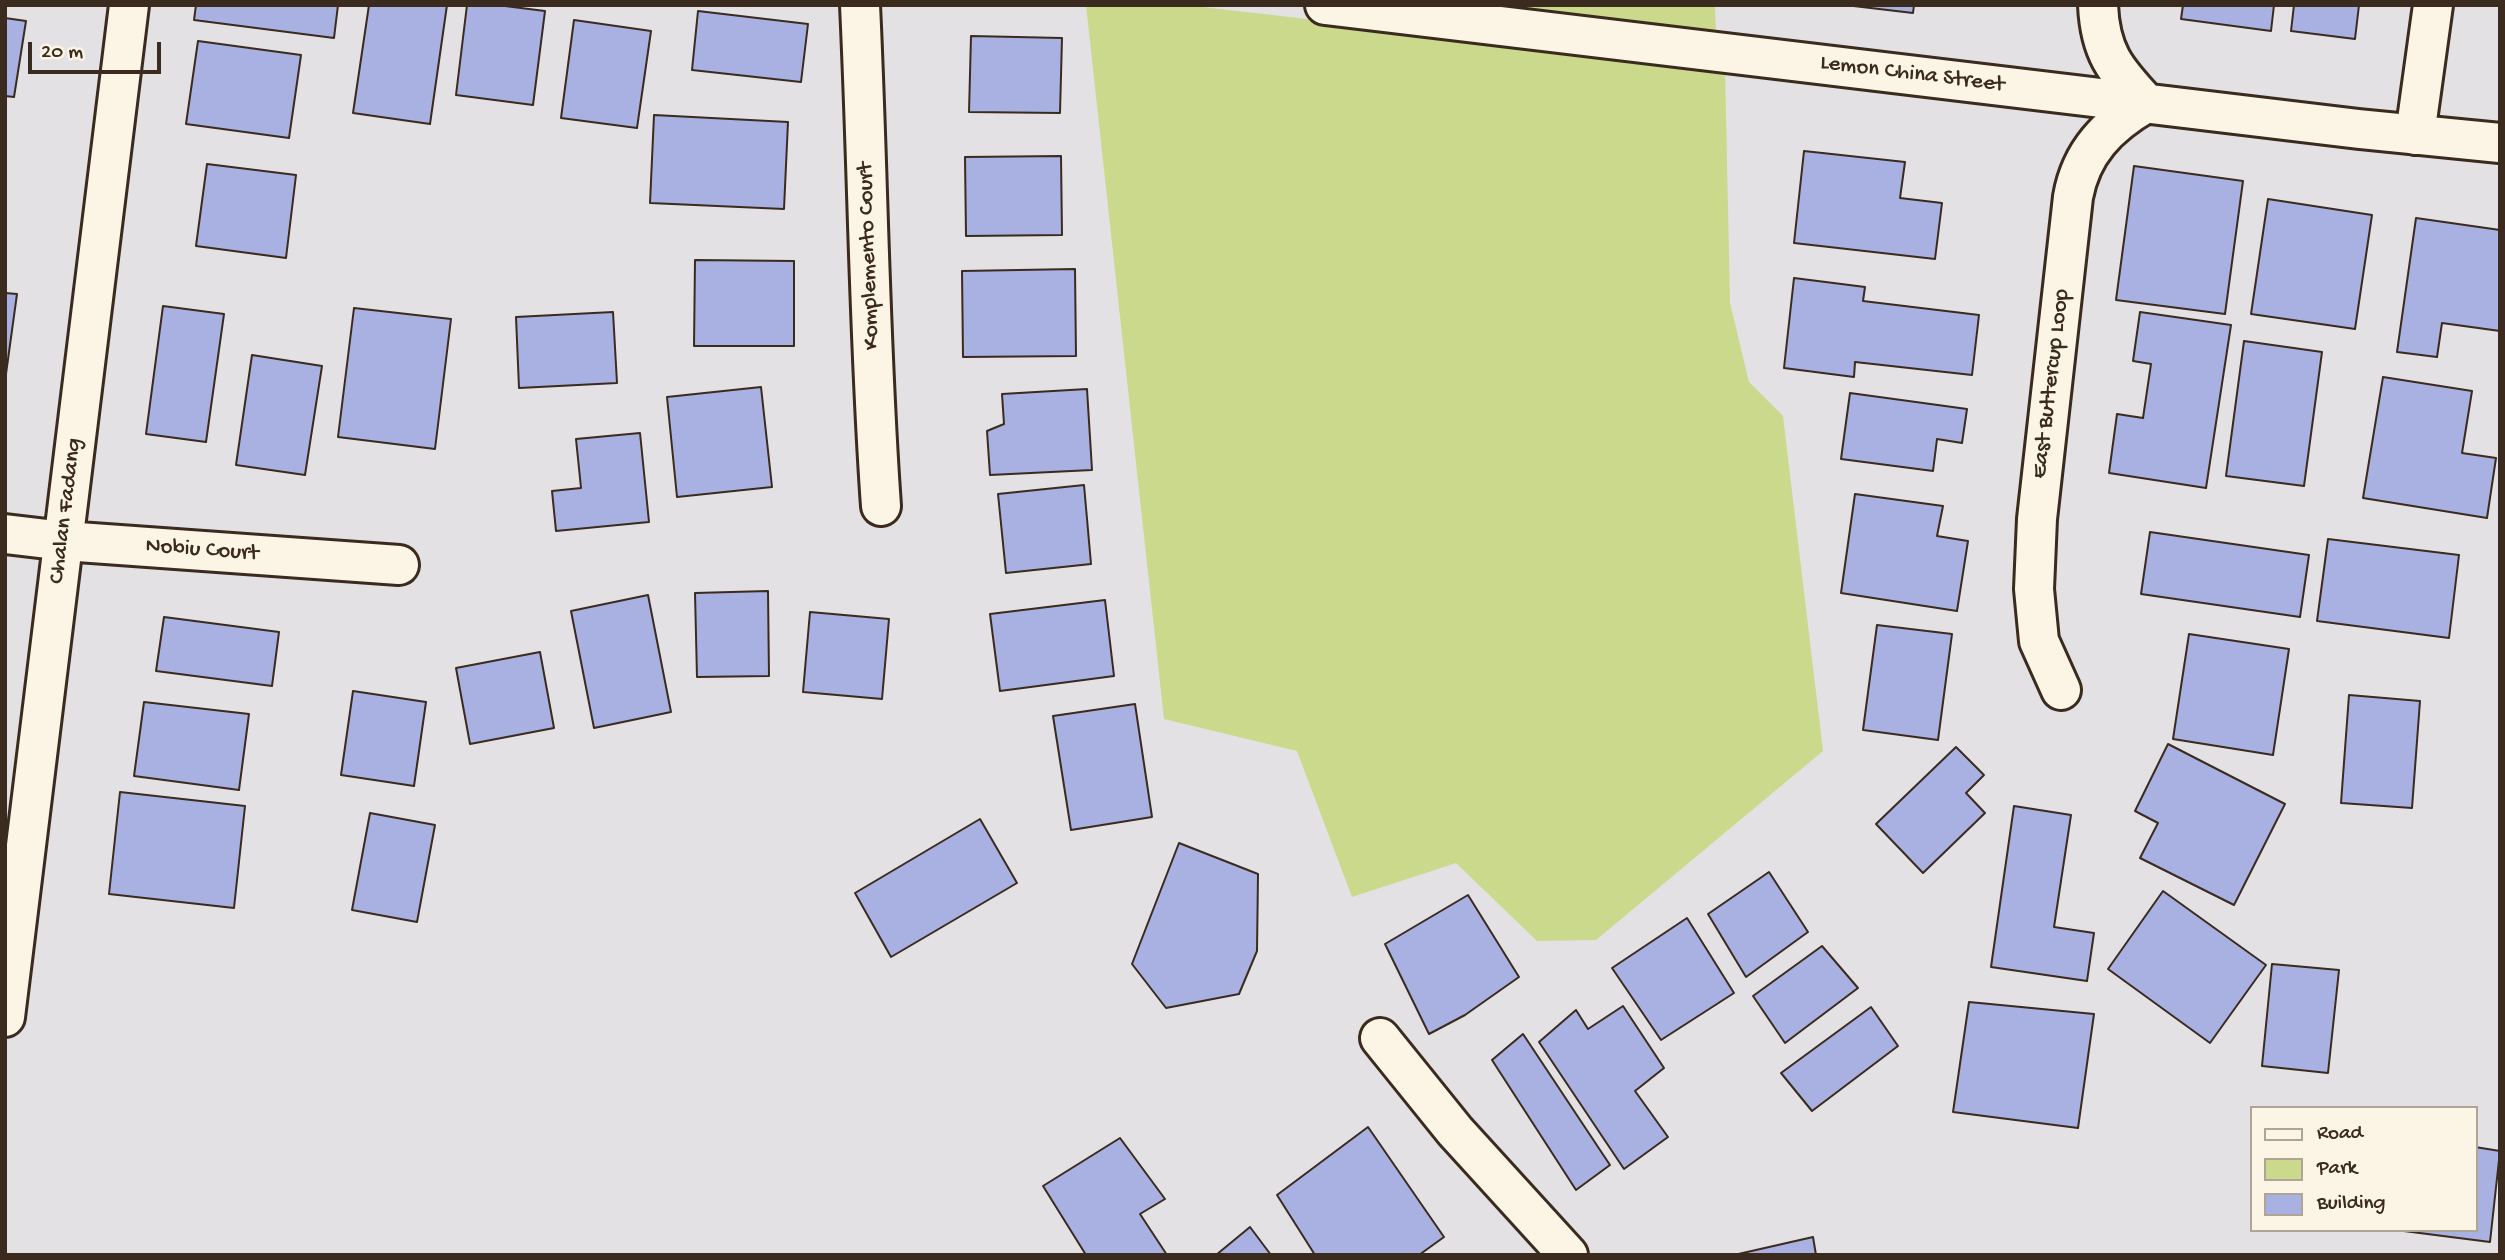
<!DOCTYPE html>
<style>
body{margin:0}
#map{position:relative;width:2505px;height:1260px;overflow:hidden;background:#e3e1e4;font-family:"Gochi Hand",sans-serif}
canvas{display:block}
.frame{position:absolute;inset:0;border:7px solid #3b2a1e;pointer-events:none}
.legend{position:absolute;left:2250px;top:1106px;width:228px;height:126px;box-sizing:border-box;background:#fcf5e5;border:2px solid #afa495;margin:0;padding:9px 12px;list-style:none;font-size:21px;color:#3b2a1e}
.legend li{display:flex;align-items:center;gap:14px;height:35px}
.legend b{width:35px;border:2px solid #afa495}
.scale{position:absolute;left:28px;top:42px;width:133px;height:32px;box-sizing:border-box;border:4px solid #3b2a1e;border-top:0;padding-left:9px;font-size:21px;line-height:24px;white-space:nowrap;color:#3b2a1e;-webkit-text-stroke:5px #fcf5e5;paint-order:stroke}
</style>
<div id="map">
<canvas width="2505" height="1260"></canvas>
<div class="frame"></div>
<ul class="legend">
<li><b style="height:9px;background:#fcf5e5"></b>Road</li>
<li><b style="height:19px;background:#cad98c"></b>Park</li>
<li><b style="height:19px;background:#a8b1e1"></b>Building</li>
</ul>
<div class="scale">20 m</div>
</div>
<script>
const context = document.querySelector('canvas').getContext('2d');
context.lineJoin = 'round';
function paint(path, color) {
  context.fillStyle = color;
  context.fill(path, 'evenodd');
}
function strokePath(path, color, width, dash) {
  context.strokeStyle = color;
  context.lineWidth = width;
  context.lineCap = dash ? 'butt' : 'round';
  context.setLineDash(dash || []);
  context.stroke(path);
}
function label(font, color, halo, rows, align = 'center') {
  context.font = font + ' "Gochi Hand",sans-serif';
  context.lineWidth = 5;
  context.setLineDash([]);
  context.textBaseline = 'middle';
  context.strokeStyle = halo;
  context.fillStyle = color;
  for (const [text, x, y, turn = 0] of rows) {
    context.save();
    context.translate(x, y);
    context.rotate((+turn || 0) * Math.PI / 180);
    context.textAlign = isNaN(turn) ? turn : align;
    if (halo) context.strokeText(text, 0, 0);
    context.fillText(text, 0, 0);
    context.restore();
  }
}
paint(new Path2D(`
 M1086 5H1185L1725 67 1730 303 1749 382 1783 416 1823 751 1596 940 1537 941 1456 863 1352 897 1297 751 1164 719Z
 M1388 5H1715L1716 38Z`), '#cad98c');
const building = new Path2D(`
 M196 5H338L334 38 194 20Z
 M369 5H447L430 124 353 113Z
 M467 5H497L545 11 533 105 456 95Z
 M1845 5H1914L1913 13Z
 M2183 5H2274L2271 31 2181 19Z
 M2294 5H2359L2355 39 2291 31Z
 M698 11 808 24 801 82 692 70Z
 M5 18 26 21 14 97 5 96Z
 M574 20 651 31 637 128 561 118Z
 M971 36 1062 38 1060 113 969 112Z
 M198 41 301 55 289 138 186 124Z
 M654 115 788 122 784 209 650 203Z
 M1804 151 1905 162 1900 198 1942 203 1935 259 1794 243Z
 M1061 156 1062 235 966 236 965 157Z
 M207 164 296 175 286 258 196 246Z
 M2134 166 2243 181 2225 314 2116 300Z
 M2268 199 2372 215 2355 329 2251 314Z
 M2416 218 2500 230V331L2442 323 2437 357 2397 352Z
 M695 260 794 261V346H694Z
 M1075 269 1076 356 963 357 962 271Z
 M1794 278 1865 287 1863 301 1979 315 1972 375 1855 362 1854 377 1784 368Z
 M5 293 17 294 5 381Z
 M163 306 224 314 206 442 146 434Z
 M354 308 451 319 435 449 338 437Z
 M613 312 617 383 519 388 516 317Z
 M2140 312 2231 325 2206 488 2109 473 2117 414 2143 418 2151 364 2133 361Z
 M2244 341 2322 352 2304 486 2226 476Z
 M252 355 322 366 305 475 236 465Z
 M2383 377 2472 391 2462 453 2496 458 2487 518 2363 498Z
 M761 387 772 487 677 497 667 397Z
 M1087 389 1092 470 990 475 987 431 1004 424 1002 394Z
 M1850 393 1967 409 1962 443 1937 439 1933 471 1841 459Z
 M640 433 649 522 556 531 552 491 581 488 576 439Z
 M1084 485 1091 564 1006 573 998 494Z
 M1855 494 1943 506 1937 536 1968 541 1957 611 1841 593Z
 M2150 532 2309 555 2300 617 2141 594Z
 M2328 539 2459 555 2449 638 2317 621Z
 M768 591 769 676 697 677 695 593Z
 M648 595 671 712 594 728 571 611Z
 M1105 600 1114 676 1000 691 990 614Z
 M810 612 889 619 882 699 803 692Z
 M164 617 279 632 272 686 156 671Z
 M1877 625 1952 634 1938 740 1863 730Z
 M2189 634 2289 649 2273 755 2173 739Z
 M540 652 554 728 470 744 456 668Z
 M353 691 426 702 414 786 341 775Z
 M2349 695 2420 701 2412 808 2341 803Z
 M144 702 249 714 239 790 134 776Z
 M1135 704 1152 817 1071 830 1053 716Z
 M2168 744 2285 804 2234 905 2140 858 2158 823 2135 811Z
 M1956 747 1984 775 1966 793 1985 813 1923 873 1876 824Z
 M120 792 245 806 234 908 109 894Z
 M2014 806 2071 815 2054 927 2094 933 2087 981 1991 967Z
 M370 813 435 825 417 922 352 910Z
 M980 819 1017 883 891 957 855 893Z
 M1179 843 1258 874 1257 951 1239 994 1166 1008 1132 964Z
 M1769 872 1808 932 1746 977 1708 914Z
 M2163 891 2266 965 2210 1043 2108 969Z
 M1468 895 1519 977 1465 1015 1429 1034 1385 944Z
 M1687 918 1734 993 1661 1040 1612 968Z
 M1822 946 1858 988 1785 1043 1753 996Z
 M2272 964 2339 970 2328 1073 2262 1066Z
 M1969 1002 2094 1014 2078 1128 1953 1112Z
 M1623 1006 1664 1068 1635 1091 1668 1137 1624 1169 1539 1042 1576 1010 1588 1029Z
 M1871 1007 1898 1046 1812 1111 1781 1073Z
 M1523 1034 1610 1165 1576 1190 1492 1060Z
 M1368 1127 1444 1237 1419 1255H1315L1277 1195Z
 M1120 1138 1165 1199 1140 1214 1167 1255H1086L1043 1186Z
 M2475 1147 2500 1151 2490 1242 2396 1230H2475Z
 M1250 1227 1271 1255H1216Z
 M1813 1237 1816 1255H1734Z`);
paint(building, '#a8b1e1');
strokePath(building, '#3b2a1e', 2);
const minor = new Path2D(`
 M860 5C868 172 869 339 881 506
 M1325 5 2359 129 2500 143
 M2415 135 2433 5
 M5 534 64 541 399 565
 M2061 690 2039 641 2034 589 2037 519 2073 197C2081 152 2108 125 2146 103 2115 70 2100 52 2098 5
 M5 1017 129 5
 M1380 1038 1455 1131 1568 1255`);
strokePath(minor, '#3b2a1e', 44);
strokePath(minor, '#fcf5e5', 38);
label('23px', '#3b2a1e', '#fcf5e5', [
 ["Lemon China Street",1912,75,7],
 ["Komplemento Court",870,256,-92],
 ["East Buttercup Loop",2052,384,-83],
 ["Chalan Fadang",67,511,-83],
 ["Nobiu Court",202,551,4]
]);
</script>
